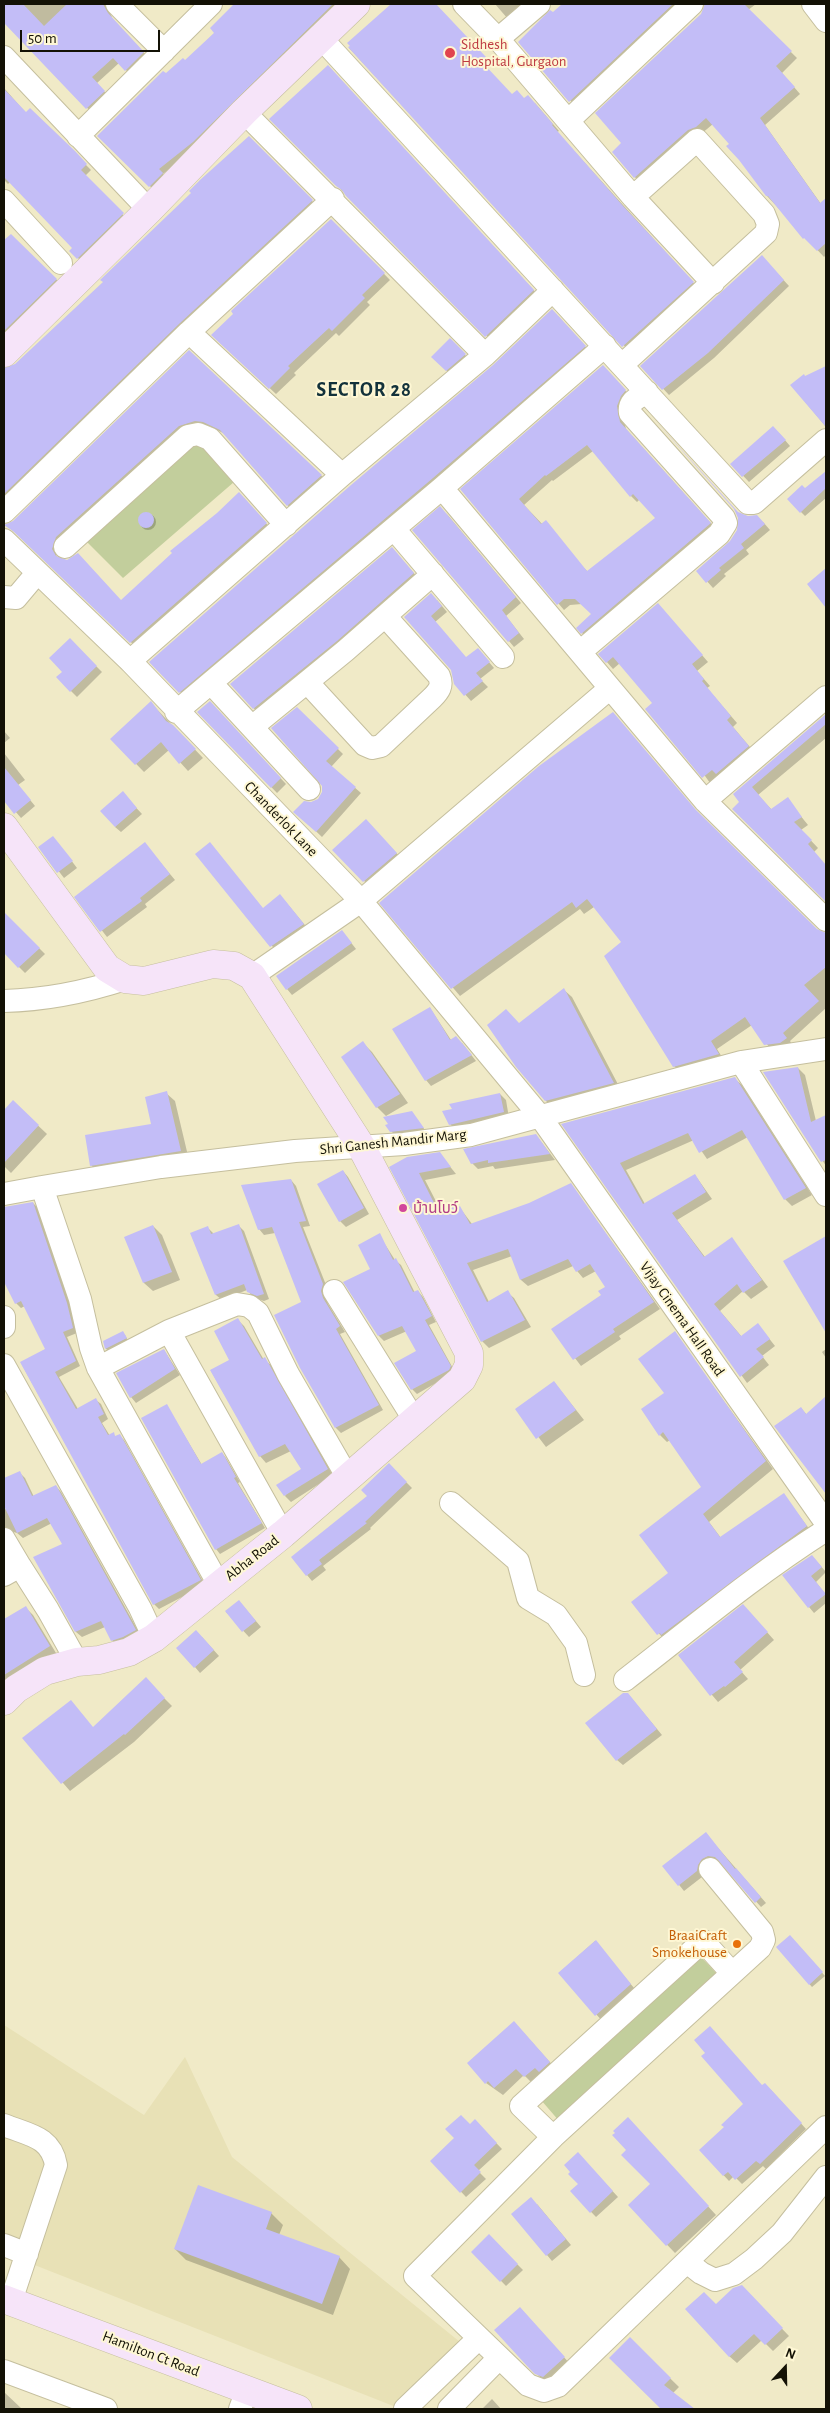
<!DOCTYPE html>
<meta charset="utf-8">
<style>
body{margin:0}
#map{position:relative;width:830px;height:2413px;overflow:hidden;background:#f0eac7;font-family:"Alegreya Sans",sans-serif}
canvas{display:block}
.frame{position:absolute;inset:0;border:5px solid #131105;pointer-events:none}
.north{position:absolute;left:760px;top:2343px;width:50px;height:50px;-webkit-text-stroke:4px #fef7d4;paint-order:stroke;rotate:21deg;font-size:14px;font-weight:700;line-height:20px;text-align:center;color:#131105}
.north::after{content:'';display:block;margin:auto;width:18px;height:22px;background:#131105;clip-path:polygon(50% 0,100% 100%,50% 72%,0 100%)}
.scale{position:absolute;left:20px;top:30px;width:140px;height:22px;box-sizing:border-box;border:2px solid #131105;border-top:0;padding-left:6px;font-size:15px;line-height:18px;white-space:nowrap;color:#131105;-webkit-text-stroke:4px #fef7d4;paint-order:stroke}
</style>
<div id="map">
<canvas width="830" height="2413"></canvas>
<div class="frame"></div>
<div class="north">N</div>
<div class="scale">50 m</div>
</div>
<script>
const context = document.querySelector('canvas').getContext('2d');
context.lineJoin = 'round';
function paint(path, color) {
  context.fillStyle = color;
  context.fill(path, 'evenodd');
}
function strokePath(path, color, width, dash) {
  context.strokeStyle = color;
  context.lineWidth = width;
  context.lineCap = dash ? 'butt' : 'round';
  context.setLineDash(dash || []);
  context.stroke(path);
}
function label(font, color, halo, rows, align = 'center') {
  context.font = font + ' "Alegreya Sans","Noto Sans Thai",sans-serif';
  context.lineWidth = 4;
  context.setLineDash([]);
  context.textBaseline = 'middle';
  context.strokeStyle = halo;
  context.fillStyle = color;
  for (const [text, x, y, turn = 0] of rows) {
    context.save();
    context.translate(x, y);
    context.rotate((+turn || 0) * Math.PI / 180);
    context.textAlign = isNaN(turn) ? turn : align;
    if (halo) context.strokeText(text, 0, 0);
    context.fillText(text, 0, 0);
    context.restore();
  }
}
paint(new Path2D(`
 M4 2025 144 2115 185 2057 232 2157 476 2355 401 2409 4 2253Z`), '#e8e1b6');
paint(new Path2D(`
 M198 440 234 482 123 578 87 542Z
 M699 1955 718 1975 560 2122 541 2100Z`), '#c2ce9c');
paint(new Path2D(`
 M4 4H104L109 10 113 20 149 58 131 75 119 63 97 83 109 97 93 114 4 21Z
 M244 4H342L198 147 163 174 167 179 155 191 99 136 167 75 185 62Z
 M392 4H434L492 65 487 69 512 96 535 103 559 131 557 132 699 289 630 352 349 48 351 46 349 43Z
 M495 4H523L508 19Z
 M564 4H686L576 107 519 42Z
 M705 4H756L748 10 797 58 782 73 800 94 765 125 821 204 823 203 826 206V255L824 257 767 196 730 144 713 124 641 184 613 152 623 143 702 14Z
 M334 73 539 296 492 341 271 119Z
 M4 88 26 113 30 109 91 170 85 176 127 219 83 263 71 251 74 248 10 182 8 184 4 180Z
 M249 138 318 207 4 507V370L16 365 104 282Z
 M331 220 390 280 367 302 370 305 339 336 336 333 294 373 296 375 276 394 213 335Z
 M11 235 63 286 4 342V242Z
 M767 262 789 286 714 358 669 395 642 366Z
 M558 316 590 352 185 697 151 662Z
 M450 340 470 360 452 376 433 357Z
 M189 352 326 480 292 510 225 434 209 426 200 425 61 542 56 555 58 558 121 601 244 498 271 529 136 647 19 535 5 525 14 523Z
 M826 367 825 400 826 427 792 386Z
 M609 373 631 397 622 413 626 429 716 529 588 639 582 633 593 614 582 604 570 605 564 610 462 490ZM593 451 631 496 637 502 640 499 656 518 588 572 524 505 552 480 553 481Z
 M779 433 790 446 749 482 732 464Z
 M826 472V498L805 516 788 499 805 490Z
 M446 513 521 603 506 616 524 639 514 647 509 641Z
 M738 513 763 522 770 530 746 550 749 554 724 574 726 576 713 588 698 571 731 542 738 530Z
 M140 522a8 8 0 1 1 16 0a8 8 0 1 1-16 0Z
 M397 554 419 579 259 714 232 684Z
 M437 600 447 612 435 622 466 658 483 655 494 668 480 679 488 687 471 701 455 683 452 669 405 617Z
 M664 611 708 662 697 671 710 686 707 688 737 723 733 727 755 753 710 783 654 704 620 663 613 669 600 654Z
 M70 640 102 672 77 697 58 678 63 672Z
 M151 703 203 758 188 771 169 750 144 772 112 739Z
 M215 708 286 784 277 793 199 712Z
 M297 709 343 754 331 767 361 793 322 837 301 817 312 803 318 800 323 794V786Z
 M826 716V738L758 795 772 810 787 799 808 825 801 830 818 848 814 852 826 866V900L734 809 741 802 735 795Z
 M4 731 10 738 4 743Z
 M4 753 25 780 18 785 35 806 21 818 4 798Z
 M128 799 142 814 121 832 115 827Z
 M702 819 816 930 826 934V1008L790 1041 793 1046 773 1052 752 1025 717 1049 725 1062 682 1074 674 1066 623 942 594 907 584 914 580 909 460 996 381 903Z
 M371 826 402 859 370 887 334 850Z
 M58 843 77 868 64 878 40 847Z
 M150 850 175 880 145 904 147 907 107 937 76 897Z
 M197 854 263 909 285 901 309 930 277 952Z
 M4 913 45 954 25 973 4 952Z
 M342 931 356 949 292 995 287 989Z
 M564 990 572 997 621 1090 554 1109 546 1101 519 1024Z
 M430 1008 451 1040 462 1043 476 1061 431 1086 426 1080Z
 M363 1043 372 1052 408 1103 386 1116 377 1107Z
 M798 1068 805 1075 816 1121 826 1116V1166L765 1073Z
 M735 1079 742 1085 812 1195 792 1206 785 1199 748 1137 707 1159 694 1140 626 1170 645 1204 695 1175 712 1199 677 1220 705 1257 732 1239 768 1287 751 1299 743 1291 720 1311 742 1337 764 1332 775 1346 762 1356 769 1365 747 1383 564 1125Z
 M166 1093 175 1101 189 1160 99 1174 91 1165 153 1125Z
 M500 1094 506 1100 509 1118 456 1130 450 1124Z
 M13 1102 47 1134 11 1173 4 1166V1112Z
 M412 1113 428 1134 397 1137 391 1131Z
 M536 1135 555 1160 495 1169 493 1166 478 1169 472 1163Z
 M440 1154 456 1174 425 1180 441 1211 451 1205 456 1210 460 1208 472 1224 530 1204 571 1185 660 1309 619 1336 621 1339 581 1366 553 1329 603 1295 607 1287 596 1271 583 1278 573 1266 528 1286 521 1280 512 1256 473 1270 489 1302 507 1292 514 1298 531 1327 489 1348 482 1341 391 1167Z
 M343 1171 348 1177 369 1214 346 1227 340 1221Z
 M291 1180 296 1186 310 1226 303 1227 328 1290 326 1297 328 1304 345 1332 340 1334 383 1410 341 1433 336 1428 303 1302 275 1233 264 1235 259 1229Z
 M33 1203 38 1208 72 1308 77 1333 67 1337 80 1366 59 1377 78 1409 96 1400 101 1404 108 1419 102 1423 110 1436 113 1434 116 1437 119 1435 124 1440 205 1585 159 1609 154 1604 21 1363 46 1349 25 1306 21 1308 16 1303 4 1278V1208Z
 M238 1225 244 1231 269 1299 264 1301 254 1298 247 1290 222 1300 216 1295 191 1234 207 1227 214 1234Z
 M153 1226 162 1235 180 1280 153 1291 144 1283 126 1237Z
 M379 1235 395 1260 401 1265 415 1293 418 1291 423 1297 436 1322 429 1325 455 1372 417 1394 412 1389 418 1352 407 1331 384 1341 379 1336 372 1270Z
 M826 1238V1330L785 1262Z
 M238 1320 244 1326 264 1360 271 1365 333 1475 291 1502 285 1496 302 1469 291 1451 266 1463 260 1456 211 1371 231 1360Z
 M674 1332 773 1469 709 1522 721 1538 784 1495 813 1534 666 1642 633 1602 670 1573 703 1487 670 1440 667 1442 660 1435Z
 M125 1335 128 1341 109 1351 106 1349 104 1342Z
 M826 1349V1358L822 1352Z
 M164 1350 180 1375 136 1403 131 1397Z
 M554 1382 584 1420 546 1447 517 1409Z
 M826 1398V1492L776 1426 801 1408 807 1415Z
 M167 1406 202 1465 222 1453 226 1458 240 1482 238 1483 265 1528 220 1554 216 1549Z
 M389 1465 412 1488 370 1528 371 1529 323 1566 326 1570 312 1581 307 1575 368 1496Z
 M20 1473 25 1478 34 1497 56 1486 61 1492 141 1636 118 1646 112 1640 105 1627 82 1637 76 1632 35 1558 64 1544 52 1523 23 1538 17 1533 10 1531 4 1533V1510L8 1508 4 1499V1480Z
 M812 1556 826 1572 816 1582 826 1595V1603L814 1613 809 1607Z
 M244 1607 261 1627 249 1637 226 1612Z
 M26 1608 33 1615 56 1653 4 1686V1621Z
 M750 1613 774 1640 740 1670 748 1679 718 1702 679 1656Z
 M202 1637 219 1656 200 1673 195 1667Z
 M153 1687 172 1706 134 1742 70 1791 24 1738 94 1728Z
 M633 1700 662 1735 623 1765 617 1760Z
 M706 1834 766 1903 761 1907 721 1862 708 1864 702 1877 684 1891 664 1866Z
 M790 1936 825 1976 812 1987 777 1947Z
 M595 1941 639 1994 605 2024 559 1973Z
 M521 2030 557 2070 533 2084 524 2075 503 2095 486 2083Z
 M763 2087 771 2090 806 2129 766 2169 763 2166 742 2184 734 2176 729 2181 700 2150 725 2127Z
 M628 2119 716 2215 675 2253 629 2205 651 2184 628 2150Z
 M475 2121 502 2149 478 2171 486 2179 466 2197 432 2161Z
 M583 2159 618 2197 596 2217 572 2192 579 2184Z
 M537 2204 571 2245 552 2261 547 2255Z
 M271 2213 283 2225 279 2235 339 2257 350 2269 333 2315 186 2260 175 2249Z
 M489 2236 523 2270 506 2286 473 2252Z
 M741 2286 789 2336 773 2351 762 2340 737 2363 729 2356 716 2306Z
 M528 2318 572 2366 545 2382 536 2373Z
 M630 2339 679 2387 673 2393 693 2409H663L611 2358Z
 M4 2392 22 2409H4Z
 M492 2399 501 2409H482Z`), '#0003');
paint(new Path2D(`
 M4 4H23L44 26 67 4H103L108 13 144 52 125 71 113 58 92 77 105 91 86 109 4 23Z
 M234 4H333L193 142 159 169 163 173 149 187 97 136 163 71 166 73 183 58 185 60 214 33 210 28Z
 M391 4H436L486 57 482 62 512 94 517 90 524 98 528 95 553 124 552 125 623 206 694 282 622 347 348 47 350 46 347 43Z
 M562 4H673L569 102 518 42 550 10 553 12Z
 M705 4H744L792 51 776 66 795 87 760 118 820 203 826 198V243L817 251 804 238 803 239 768 196H766L739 160 726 146 729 144 706 118 696 127 688 130 634 178 612 152 621 143 595 113 701 14Z
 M328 65 534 290 485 337 346 196 342 190 336 186 269 119Z
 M4 89 26 112 30 108 75 151 87 164 81 170 124 213 77 259 69 251 72 248 4 177Z
 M249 136 313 200 180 323 4 494V368L15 364 103 282 100 280 191 193 189 191 200 180Z
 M331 219 385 273 362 295 365 298 332 331 329 328 288 366 290 368 269 389 211 335 233 314 231 311Z
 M11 234 57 279 5 330 4 240Z
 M762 255 784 280 708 353 662 390 640 366Z
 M552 309 586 346 433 478 179 693 149 662 351 485 493 365Z
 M450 338 466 354 446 371 431 357Z
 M189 350 322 475 287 506 220 430 203 422 195 421 179 426 56 537 52 549 56 556 67 560 78 553 121 600 172 553 170 551 217 513 239 492 267 523 130 643 13 531 4 525 13 521Z
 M603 365 626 390 621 396 617 406 620 422 711 523 581 634 576 628 591 614 575 599H564L557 605 460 489ZM587 445 630 497 633 494 655 518 587 571 546 520 541 524 519 499 545 475 546 476Z
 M826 366V427L790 385 804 374 805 376Z
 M651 416 738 512 748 516 757 515 765 524 741 544 744 548 719 568 721 570 706 583 696 571 730 541 737 530 738 518 734 509Z
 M773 426 786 440 742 477 730 464Z
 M826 471V488L800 513 787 499 802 485 805 488Z
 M440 506 516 597 502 610 519 633 508 642 412 530Z
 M138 520a8 8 0 1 1 16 0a8 8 0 1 1-16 0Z
 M392 547 414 573 337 641 253 709 230 684Z
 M826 568V608L807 584Z
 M431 593 442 606 431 616 466 657 478 648 490 662 476 673 483 681 464 696 454 684 451 670 404 617Z
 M658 603 703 655 692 664 704 679 702 681 731 716 727 720 749 746 716 774 712 770 702 778 645 709 652 703 613 657 606 663 598 654Z
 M70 638 97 666 70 692 56 677 62 672 49 658Z
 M151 701 166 721 173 725 196 749 179 764 161 742 135 765 110 739Z
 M210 701 281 778 271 788 197 712Z
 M297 707 339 748 326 761 356 787 316 832 293 812 304 801 311 802 318 799 322 792V786L271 728Z
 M613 712 696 810 817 929 826 933V967L804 985 819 1001 783 1033 787 1038 780 1043 764 1045 745 1017 711 1041 719 1054 673 1067 604 956 621 942 587 899 576 908 572 902 451 989 379 903 539 766Z
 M826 714V724L752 787 771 809 788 797 802 817 794 822 812 840 808 844 826 865V902L732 809 739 802 733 794Z
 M4 767 31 800 14 814 4 801Z
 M123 791 137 808 115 827 100 811Z
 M366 819 397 853 363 882 332 850Z
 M53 836 73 861 57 873 38 847Z
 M145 842 170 874 140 898 142 901 100 932 74 897Z
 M210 842 263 908 280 894 304 924 270 947 195 854Z
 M4 912 40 948 18 968 4 953Z
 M342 930 352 943 286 990 276 976Z
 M564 988 614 1083 545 1101 516 1067 487 1025 506 1009 519 1023Z
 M430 1007 450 1040 456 1036 472 1055 425 1081 392 1029Z
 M363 1041 400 1094 376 1108 341 1057Z
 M798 1067 811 1122 826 1115V1160L821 1162 763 1072Z
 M735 1077 806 1188 784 1200 742 1130 699 1153 688 1133 620 1163 643 1204 695 1174 706 1192 672 1213 704 1257 732 1237 762 1280 743 1293 737 1284 714 1304 741 1336 758 1323 770 1339 756 1349 764 1357 740 1377 561 1124Z
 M167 1091 181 1151 90 1166 85 1135 151 1124 145 1097Z
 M500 1093 504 1112 449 1125 442 1111 452 1109 449 1104Z
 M13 1100 39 1125 4 1163V1110Z
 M412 1111 424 1128 390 1132 385 1125 388 1124 383 1117Z
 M536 1134 550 1154 488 1163V1160L471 1164 463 1149Z
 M440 1152 451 1167 419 1173 438 1211 451 1204 455 1210 460 1206 470 1224 529 1203 571 1183 654 1302 613 1329 615 1332 573 1360 551 1329 601 1295 598 1291 605 1287 590 1264 576 1272 568 1259 520 1280 508 1249 467 1263 487 1302 508 1290 525 1320 481 1342 389 1167 407 1157Z
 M343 1170 364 1208 339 1222 317 1184Z
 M291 1179 306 1221 299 1222 323 1284 321 1291 323 1298 340 1326 336 1329 379 1405 335 1428 300 1368 274 1315 301 1302 272 1227 258 1230 241 1185Z
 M33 1202 67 1303 73 1328 63 1332 76 1361 55 1372 76 1409 96 1398 104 1414 98 1417 108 1435 114 1432 115 1436 120 1434 201 1580 153 1605 20 1362 45 1349 21 1301 15 1304 4 1282V1207Z
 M239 1224 264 1294 257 1296 247 1292 244 1284 215 1295 190 1233 208 1226 211 1234Z
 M153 1225 172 1272 143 1283 124 1237Z
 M380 1233 393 1260 396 1258 413 1292 418 1290 432 1316 425 1320 451 1366 449 1370 411 1390 394 1363 416 1351 402 1326 378 1336 343 1282 370 1269 358 1245Z
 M826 1236V1333L783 1261Z
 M238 1318 262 1359 265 1357 328 1469 284 1496 276 1485 301 1469 285 1444 259 1457 210 1370 229 1360 214 1331Z
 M123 1331 127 1338 105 1349 103 1341Z
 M675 1331 766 1461 703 1514 720 1537 784 1493 807 1526 661 1635 660 1633 657 1635 631 1602 668 1573 639 1535 701 1487 663 1432 659 1436 641 1409 664 1393 638 1359Z
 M164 1349 175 1369 130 1398 116 1373Z
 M554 1381 576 1410 536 1439 515 1409Z
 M826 1396V1494L774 1426 801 1407 806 1414Z
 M167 1404 201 1464 222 1452 236 1477 234 1478 262 1523 215 1550 141 1418Z
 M389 1463 407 1482 365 1522 367 1523 319 1560 322 1564 306 1576 291 1557 367 1496 361 1490Z
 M20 1471 32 1496 56 1485 136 1630 123 1637 111 1641 101 1621 75 1632 33 1557 62 1544 47 1518 17 1533 4 1506V1478Z
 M812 1555 822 1567 811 1576 826 1594 808 1608 782 1575Z
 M239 1600 256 1621 242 1632 225 1611Z
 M743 1604 768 1632 734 1662 743 1672 725 1687 724 1686 710 1696 678 1655Z
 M26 1606 50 1646 4 1675V1619Z
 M196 1630 214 1650 194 1668 176 1648Z
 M146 1677 165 1698 125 1735 124 1734 61 1784 22 1738 71 1700 93 1727Z
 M623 1693H628L657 1729 616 1761 585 1723Z
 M706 1832 735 1869 736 1868 761 1897 755 1903 715 1857 708 1856 702 1859 698 1865 697 1871 678 1886 662 1866Z
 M790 1935 823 1972 809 1985 776 1947Z
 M596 1940 631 1984 595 2016 558 1973Z
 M514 2021 550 2062 539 2072 535 2068 524 2077 516 2069 494 2088 488 2081 485 2084 467 2063Z
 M710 2026 762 2085 765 2083 802 2123 760 2164 756 2161 735 2180 728 2172 723 2176 699 2150 724 2127 721 2125 743 2104 701 2056 705 2053 694 2040Z
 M461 2115 470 2124 475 2119 497 2143 474 2165 481 2172 460 2193 430 2161 454 2138 445 2129Z
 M628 2117 709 2206 666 2246 628 2205 650 2184 621 2155 626 2150 612 2135 615 2133 613 2131Z
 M578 2152 613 2191 590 2213 570 2191 578 2184 568 2174 570 2172 564 2165Z
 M198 2185 272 2212 266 2229 340 2256 322 2304 174 2249Z
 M531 2197 566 2239 546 2256 511 2214Z
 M489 2234 518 2264 500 2282 471 2252Z
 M742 2285 783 2328 765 2345 754 2334 729 2357 685 2309 704 2292 716 2304 733 2288Z
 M520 2307 565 2357 543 2377 535 2374 528 2367 494 2330Z
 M630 2337 671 2378 664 2385 695 2409H661L609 2358Z`), '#c3bdf7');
const street = new Path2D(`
 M117 4 164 51
 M464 4 498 39 633 197 713 283
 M813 4 826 21
 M321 38 748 503H754L826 440
 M498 39 539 4
 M4 57 149 210
 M244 112 485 355
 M568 121 692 4
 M78 136 211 4
 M4 201 61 263
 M189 332 342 475
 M622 365 766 233 768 224 764 214 697 140 633 197
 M442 488 705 801 826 920
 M4 512 189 332 333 199
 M394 529 503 657
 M4 540 130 661 361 901 539 1115 826 1523
 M65 547 188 436 198 434 210 439 286 525
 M4 597 16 598 37 573
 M580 652 719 534 726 523 724 518 630 413C628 401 638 398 647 392
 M130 661 342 475 485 355 553 290
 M307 682 365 745 372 748 381 746 432 698C439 691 443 686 439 676L385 616
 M211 683 309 789
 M176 712 442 488 605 346
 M252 727 345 651 433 574
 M705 801 826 697
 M252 976 361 901 609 689
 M4 1001C46 1000 85 992 125 979
 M741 1062 826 1195
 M42 1187 161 1167 295 1151 404 1144 471 1135 741 1062 826 1049
 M4 1194 42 1187 80 1299 91 1348 98 1368 219 1585
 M334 1291 415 1421
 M4 1317V1327
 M169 1331 237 1304 249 1306 258 1313 288 1374 348 1478
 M4 1365 140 1608 154 1638
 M98 1368 169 1331 283 1534
 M451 1503 518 1561 528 1598 556 1615 576 1643 584 1675
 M4 1539 20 1566
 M4 1575 20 1566 48 1610 77 1662
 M625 1680C691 1629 755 1575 826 1530
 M710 1869 762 1932 764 1940 760 1948 553 2137 415 2276 528 2385 544 2391 558 2386 826 2127
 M4 2125C28 2135 51 2136 56 2165L11 2301
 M553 2137 521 2106 703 1941 732 1973
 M4 2245 27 2254
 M687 2262 701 2273 715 2280 734 2274 754 2259 782 2233 826 2177
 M4 2371 106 2409
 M240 2409 247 2390
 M405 2409 479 2338
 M449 2409 499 2358`);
const secondary = new Path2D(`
 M4 353 149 210 244 112 356 4
 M4 827 107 968 125 979 144 981 213 964 234 966 252 976 361 1146 469 1353V1365L462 1379 283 1534 154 1638 129 1652 99 1660 77 1662 45 1671 16 1689 4 1701
 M4 2299 298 2409`);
strokePath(street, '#c5bf9e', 24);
strokePath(secondary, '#c5bf9e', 29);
strokePath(street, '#fff', 22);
strokePath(secondary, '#f6e4f9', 28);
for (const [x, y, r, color] of [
 [450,53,6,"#e0444e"],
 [403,1208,5,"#d1479c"],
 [737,1944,5,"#e8710a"]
]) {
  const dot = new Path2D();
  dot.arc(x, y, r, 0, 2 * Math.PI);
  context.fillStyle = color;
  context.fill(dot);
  strokePath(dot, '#fef7d4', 2);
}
label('15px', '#be3a42', '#fef7d4', [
 ["Sidhesh",461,44],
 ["Hospital, Gurgaon",461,61]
], 'left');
label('15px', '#131105', '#fef7d4', [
 ["Chanderlok Lane",281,819,46],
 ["Shri Ganesh Mandir Marg",393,1142,-6],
 ["Vijay Cinema Hall Road",682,1319,55],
 ["Abha Road",252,1558,-38],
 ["Hamilton Ct Road",151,2354,21]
]);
label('15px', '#b23c85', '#fef7d4', [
 ["บ้านโบว์",413,1208]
], 'left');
label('15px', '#c56008', '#fef7d4', [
 ["BraaiCraft",727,1935],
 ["Smokehouse",727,1952]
], 'right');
context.letterSpacing = '1px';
label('bold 20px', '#13323b', '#fef7d4', [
 ["SECTOR 28",364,390]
]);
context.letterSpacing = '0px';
</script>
